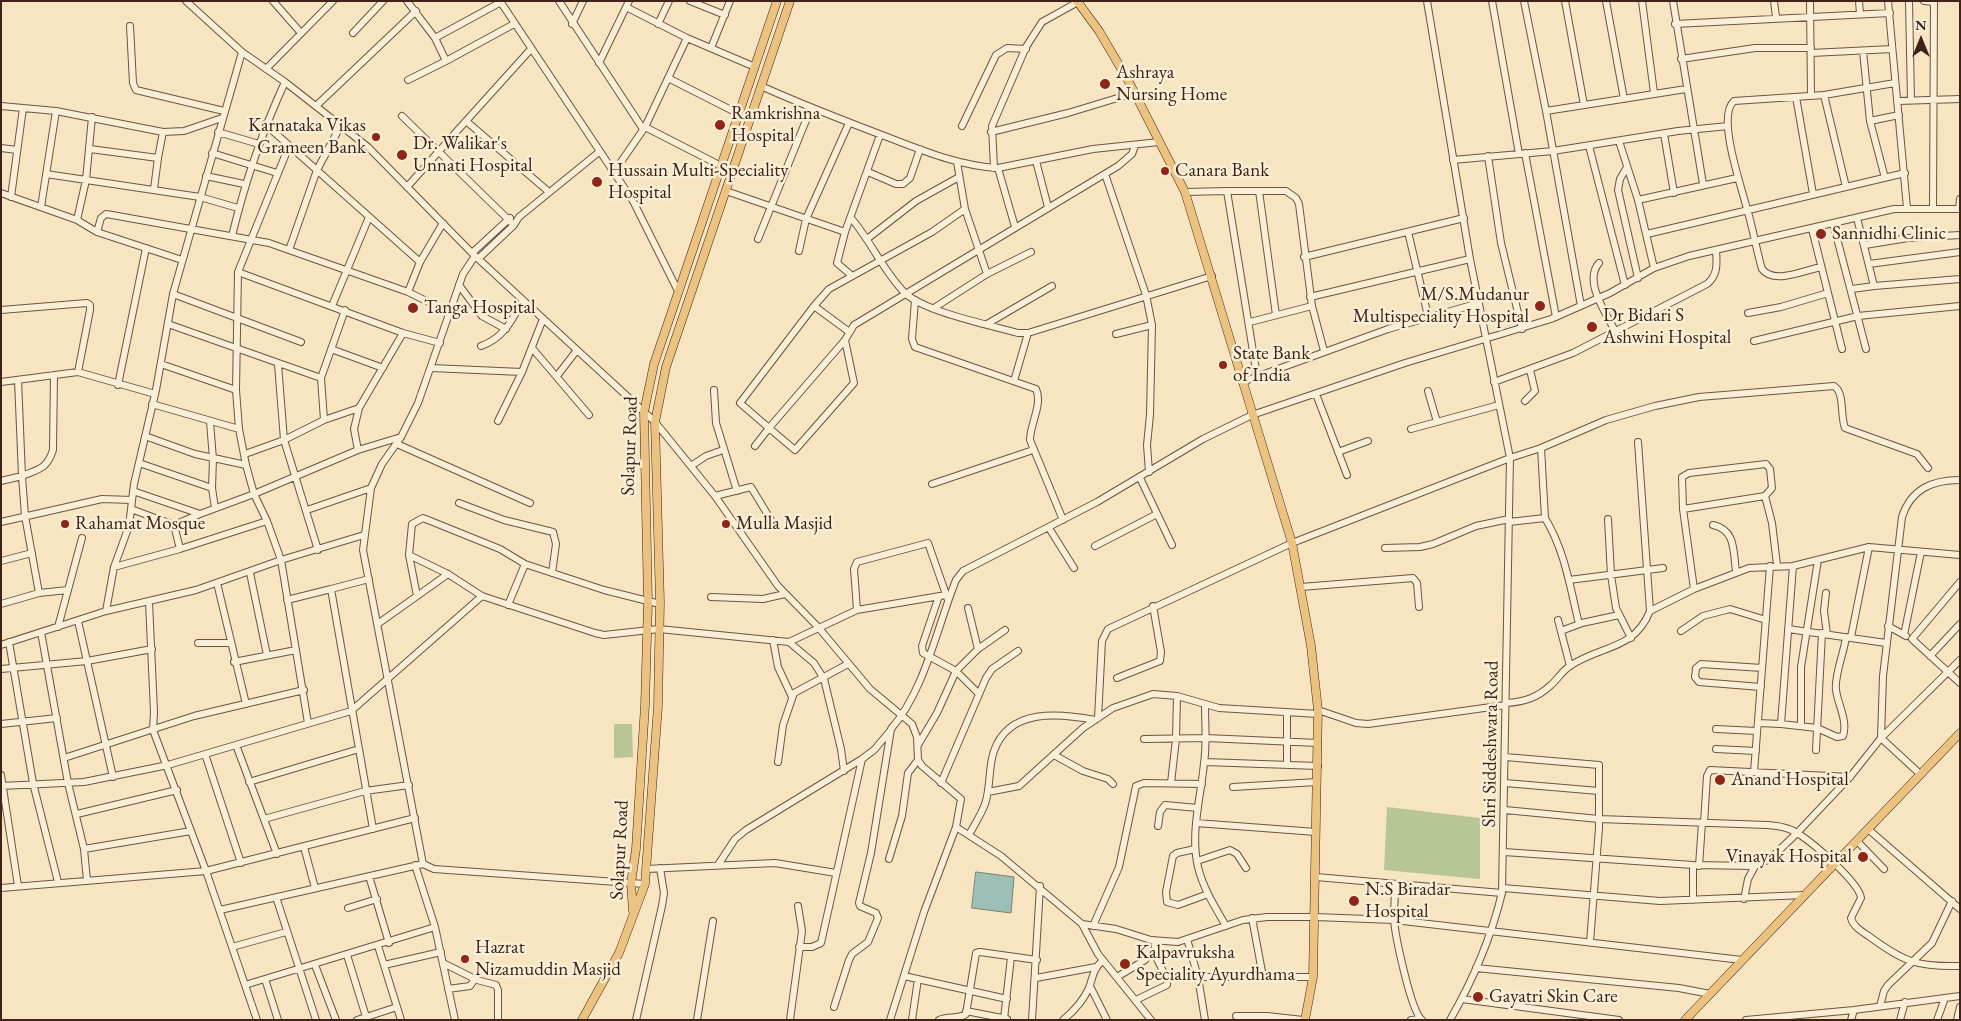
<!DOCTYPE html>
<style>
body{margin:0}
#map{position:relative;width:1961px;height:1021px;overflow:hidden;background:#f6e5c0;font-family:"EB Garamond",serif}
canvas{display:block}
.frame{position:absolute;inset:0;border:2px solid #412218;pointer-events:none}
.north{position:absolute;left:1896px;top:15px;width:50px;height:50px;-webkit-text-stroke:4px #f9eed6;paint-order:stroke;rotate:0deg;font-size:14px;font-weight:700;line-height:20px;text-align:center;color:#412218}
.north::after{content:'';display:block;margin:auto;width:18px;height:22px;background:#412218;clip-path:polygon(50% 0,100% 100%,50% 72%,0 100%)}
</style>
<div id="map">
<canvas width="1961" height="1021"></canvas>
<div class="frame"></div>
<div class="north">N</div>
</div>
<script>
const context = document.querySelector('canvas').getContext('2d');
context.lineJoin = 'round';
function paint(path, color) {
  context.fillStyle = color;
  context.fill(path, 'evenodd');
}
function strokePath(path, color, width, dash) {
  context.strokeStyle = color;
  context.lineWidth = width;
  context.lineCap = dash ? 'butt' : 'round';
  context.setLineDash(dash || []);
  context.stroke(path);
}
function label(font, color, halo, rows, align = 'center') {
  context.font = font + ' "EB Garamond",serif';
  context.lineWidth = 5;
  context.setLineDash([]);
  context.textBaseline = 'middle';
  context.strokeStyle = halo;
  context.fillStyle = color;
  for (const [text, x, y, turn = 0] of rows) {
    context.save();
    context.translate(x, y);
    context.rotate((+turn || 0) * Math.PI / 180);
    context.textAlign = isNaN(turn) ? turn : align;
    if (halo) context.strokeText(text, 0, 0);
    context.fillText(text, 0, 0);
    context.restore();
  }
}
paint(new Path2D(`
 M614 724H632L633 757 614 758Z
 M1387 807 1480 818V879L1384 870Z`), '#b8c696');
const water = new Path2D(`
 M976 872 1014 877 1011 913 972 908Z`);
paint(water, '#9dbfb5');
strokePath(water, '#788076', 1);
const minor = new Path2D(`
 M186 1 242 52 285 82 368 147 472 253 655 422 715 496 778 586 818 627 870 689 912 724 917 737 918 760 922 766 961 799 956 827 1001 856 1082 924 1116 929 1151 940 1178 942 1243 920 1267 917H1315L1394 920 1742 960
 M273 1 301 33
 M407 1 435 38 446 61 514 24
 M500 1 633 201 678 291
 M559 1 643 129
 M690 1 725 15
 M1427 1 1470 259 1510 458 1502 893C1491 938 1473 980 1450 1020
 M1492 1 1519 154
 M1524 1 1546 111 1581 306
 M1565 1 1584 105
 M1606 1 1624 99
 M1642 1 1654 93
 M1673 1 1703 184
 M1774 1 1776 17
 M1810 1 1811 96
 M1859 1 1860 14
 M1888 1 1907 208
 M1909 1 1911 100
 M1924 1 1934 2
 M626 7 687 38 755 67
 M572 24 583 1
 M658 24 669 1
 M1675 24 1890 13
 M130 26 133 83 136 90 224 111
 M353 33 383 1
 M435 38 501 2
 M711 48 730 1
 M531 49 466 121 549 192
 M1863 51 1870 121 1885 178
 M1811 53 1892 49
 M1681 59 1755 48H1811
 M599 63 629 1
 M266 69 333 1
 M668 78 739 114
 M408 80 446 61
 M761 86C805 106 850 123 895 140 929 153 962 166 998 168L1093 149 1159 142
 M1824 95 1846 187
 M1796 97 1813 194
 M1898 101 1960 99
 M1 106 23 108 11 197
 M316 106 416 11
 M23 108 56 111
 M1546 111 1686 89
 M402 116 514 225
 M1870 121 1899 115
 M265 124 420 262
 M962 126 996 55 1007 48 1026 49
 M645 127 731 171
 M218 132 259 144
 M991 132 1068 113 1134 93
 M1664 134 1674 193
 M1619 141 1638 200
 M1589 146 1625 285
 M1 148 17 150
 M90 149 158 158 163 132 184 131 222 118
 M212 153 277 173
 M1525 153 1556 317
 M1488 156 1501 243 1522 329
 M1453 160 1553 151 1678 131 1728 126
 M1036 161 1048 207
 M957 162 965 209 987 274
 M1627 167 1620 179 1618 190 1638 278
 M994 168 992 126 1026 47 1042 22 1078 2
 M998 168 1015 227
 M614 172 645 127 687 38
 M868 172 896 184H903L910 178 920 149
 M46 174 200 197 238 208
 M1105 174 1146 295 1152 325 1150 415 1147 445 1149 472
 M206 176 244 184
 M407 187 466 121
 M154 189 158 158
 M726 191 845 232
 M1227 191H1286L1296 198 1299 204 1312 306 1250 322
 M1259 191 1276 315
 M1185 192 1227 191 1257 376
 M1 193 77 220 97 232 182 260
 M41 207 56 111 163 132
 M1933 208 1934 1
 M1959 209 1960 199
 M851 218C871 241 883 271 905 293 925 312 990 325 1018 333H1028L1212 276
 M1857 218 1874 286 1960 279
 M77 220 86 180 92 117
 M1833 223 1866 349
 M1812 229 1842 349
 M97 232 101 218 106 214 112 215 269 243 408 292 451 313
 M1408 232 1428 316
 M1647 234 1905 173
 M232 236C245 182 262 132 285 82
 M758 239 811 108
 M867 239 916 201 959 177
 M1865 245 1908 238 1960 235
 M289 250 317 170 341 125
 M799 251 806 219 849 123
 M472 253 510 218
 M475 256 463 274 418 403 401 437 382 464 371 488 363 550 423 864 434 869 645 884
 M1304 257 1464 218
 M478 259 514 225 519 217 599 152
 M1599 263C1583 281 1606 313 1615 331
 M1869 264 1960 252
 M1821 267C1805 270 1774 285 1762 269 1756 249 1753 228 1747 209 1742 188 1716 116 1734 101L1824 95 1895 83
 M1654 268 1638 200 1737 178
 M238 272 403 333 440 343
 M851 275 837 263 845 232 880 135
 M459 285 482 316 506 329
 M1852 289 1874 286
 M408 292 420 262 443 223
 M173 294 301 342
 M1310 297 1470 259
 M915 300 912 339 915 347 1036 389C1043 404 1030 424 1030 440L1063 520
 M332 306 369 217
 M814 306 829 289 932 232 965 209
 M1312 306 1324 351
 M934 308 987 274 1031 252
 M1 310 87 303 90 305V310L78 372
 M1748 313 1781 307 1828 293
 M168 324 321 378 324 420 284 440 245 454
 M987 324 1052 286
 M848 331 814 306 740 403 769 428 845 340 854 325 1118 166 1132 154 1135 146
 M1116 334 1152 325
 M1754 341 1858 316 1960 306
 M481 346C504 338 512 320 523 300
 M532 348 589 415
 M331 349 383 368
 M161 364 236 390 239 429 246 465
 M278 364 284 440 318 550
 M431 368 522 372
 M557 376 577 350
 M321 378 345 310
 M18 380 22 476C39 469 47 469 53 450L54 375
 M1014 381 1028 333
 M1 382 78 372 155 394
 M1242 382 1388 329 1479 303
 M1494 382 1573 353 1707 284C1718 275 1717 264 1716 250
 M118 385 146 248
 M236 390 238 272 289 146
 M714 390 716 423 737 491
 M1428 391 1437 422
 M1316 394 1347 475
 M1525 401 1535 391 1530 370
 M152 404 239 429
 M359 408 354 429 358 450 401 437
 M324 420 359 408 403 333
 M498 421 522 372 543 319
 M210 422 213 459 212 488
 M1411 429 1499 405
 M145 436 195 454 246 465 254 494 267 521 281 560 308 723
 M397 444 530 503
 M755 446 769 428 795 450 854 383 845 340
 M1541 448 1545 518
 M1338 452 1368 441
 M139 463 212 488 215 508
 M691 466 706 456 723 450
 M1140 478 1172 545
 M1 481 22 476 25 516 39 593 1 604
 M932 484 1033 450
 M133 491 200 514 254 494 358 450
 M715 496 751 487 771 520
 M459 503 504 520 553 532 556 544 552 573
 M131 509 174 525 180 549 267 521
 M1683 509 1765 496 1772 523 1777 565
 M307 510 371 488
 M1608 519 1611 575 1616 608 1631 638
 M1 522 102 499 132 500
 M1509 522 1545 518C1565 551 1570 587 1579 624
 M174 525 200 514
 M1713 525C1736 530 1733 551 1736 571
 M1049 528 1074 568
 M1095 546 1157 514
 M1385 548 1420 547 1433 544 1476 526 1509 519
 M409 555 448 574 482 596 595 633 604 635 659 629 789 642 814 663 824 679 841 749 844 771
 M1 561 32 553
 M1793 566 1781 724 1817 728 1837 737 1843 736C1848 721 1838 705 1836 690 1834 676 1844 653 1846 637
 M114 567 180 549
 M250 573 267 655
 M369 579 331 589 373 829
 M1569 580 1663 568
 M1960 582 1912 639 1960 683
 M217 583 246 704
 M1301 587 1413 578 1417 583 1419 607
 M1694 589 1683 509 1682 477 1689 473 1766 464 1770 469 1772 488 1765 496
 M39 593 68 590
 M1826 593 1824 611 1827 634
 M417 596 448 574
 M939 596 922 646 923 653 956 671 978 693
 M711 597 763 599 785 594
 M287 600 331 589
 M149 602 154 712 153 730 206 871 257 1020
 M508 605 525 564
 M968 608 978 649
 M857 610 854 569 857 562 928 543 948 600
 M106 611 196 590 281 560 364 535
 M1650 611 1694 589 1749 568 1793 566 1869 547 1960 555
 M1558 620 1570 666
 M78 621 113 777
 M379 623 417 596 409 555 412 524 423 518 500 549 525 564 604 590 660 604
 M1888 626 1906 636
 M58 627 82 538
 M1788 629 1886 643
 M1561 631 1582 623 1619 615
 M1681 631 1703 616 1730 609 1766 620
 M41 632 68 783 84 849 87 881
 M1904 635 1921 552
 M1851 637 1869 547
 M773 640 778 667 792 697
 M9 642 33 783 58 882
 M789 642 857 610 946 595
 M198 643H230
 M1 645 106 611 114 567 129 526 134 484 156 390 173 294 242 52
 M1930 656 1960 624
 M234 662 296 650
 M1 669 87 661 152 649
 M1117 678 1160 661 1161 652 1153 606
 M1761 687 1699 682 1695 677 1696 668 1701 664 1762 668
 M1506 703C1524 702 1537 698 1551 685 1558 679 1562 671 1570 666 1600 645 1634 651 1650 611L1638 442
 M1205 705C1205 725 1207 744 1204 763 1201 797 1190 833 1198 867 1203 888 1215 907 1226 926
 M1318 710 1356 723 1368 724 1506 705
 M1098 718 1102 641 1108 629 1292 543 1510 458 1541 448 1606 420 1655 406 1699 397 1834 386C1845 393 1840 416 1845 428L1917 454 1928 468
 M1758 723 1781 724
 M1 724 57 718
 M1801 725V667L1818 560
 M1716 729 1757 731
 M1144 739 1206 738 1318 743
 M236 745 277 854
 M918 745 937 713 956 671 978 649 1005 630
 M1716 749 1756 751
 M1816 750 1822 633
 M205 754 241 863
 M1054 755 1083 771 1108 779 1113 784
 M1505 757 1599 765V828L1590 942
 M64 758 194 716 304 690
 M778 762 783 725 794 693 848 664
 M1205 762 1318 766
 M1287 765V713
 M1754 772 1770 566
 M1919 773 1881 738 1883 676 1902 517C1911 489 1932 480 1960 480
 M1 775 18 886
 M249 782 359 749
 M941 783 986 678 992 669 1018 651
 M1171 783 1176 739 1177 696
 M1505 783 1599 791
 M1 786 84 782 168 765 351 711 482 596
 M1233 787 1317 782
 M988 792 1019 786 1083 728 1113 708 1153 694 1177 696 1219 708 1318 714
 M1505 810 1599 819 1767 825C1777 826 1788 827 1797 833 1812 842 1859 882 1861 898L1851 918C1853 927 1863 932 1870 937 1904 962 1917 967 1960 966
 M77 814 177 790
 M264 819 365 791 409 785
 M1196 823 1316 832
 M1704 823 1707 776 1710 770 1850 777
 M1158 826 1160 812 1165 805 1198 808
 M1868 829 1960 909
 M969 835C974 825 981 815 985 804 991 787 988 768 994 751 1009 708 1059 713 1095 720
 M1857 841 1884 869
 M304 847 315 888
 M84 849 191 831
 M1195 849 1177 853 1173 856 1166 892 1167 902 1178 905 1208 894
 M1504 852 1693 865 1755 866 1770 859 1797 833 1850 777 1881 738 1960 660
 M889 859 902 816 908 773 918 760
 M1197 861 1230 850 1237 854 1246 868
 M415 865 435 927 455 1020
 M718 865 735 839 746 830 862 759 874 750 891 730
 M1699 866 1702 823
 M646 869 775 863 836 873
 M369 876 389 943
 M1316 877 1502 893
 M1395 884C1395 896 1394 908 1394 919 1395 935 1411 1012 1422 1020
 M1 888 206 871 415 818
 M1503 888 1660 901 1805 895
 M276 897 316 1020
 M1744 899 1748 879 1755 866
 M1693 900V865
 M348 908 377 899
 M220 910 423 864
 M1252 918 1263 977
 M1082 924 1098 954 1151 1020
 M1093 926 1119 867 1136 786 1144 783 1202 784
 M1187 939 1198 977 1205 1020
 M232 947 286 932
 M799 947H812L821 943 862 759
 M347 955 367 1020
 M443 963 477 980 496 985 498 990V1020
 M315 965 336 1020
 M384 965 441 952
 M1476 968 1679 988 1710 994
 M904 976 1007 999
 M1117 977 1145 960
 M1198 977H1313
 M1036 978 1096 967
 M265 979 278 1020
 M245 985 435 927
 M1090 986 1107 1020
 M448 989 470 986 475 979
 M1462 999 1619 1020
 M1136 1000 1167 985V979L1156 957 1154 940
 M1880 1006 1884 991 1888 985 1932 943 1952 901
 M397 1007 401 1020
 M834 1007 849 960 852 954 868 942 878 918 876 913 860 906 859 903 871 853 891 729C925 690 937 627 956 580L963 571 1097 502 1203 439 1252 415 1405 363 1551 319 1610 293 1654 268 1689 256 1894 209H1960
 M966 1011 1007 1019
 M1236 1016H1267L1303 1020
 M1004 1019 1011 957
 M357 1020 397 1007 378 946
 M636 1020 662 906 664 893 660 868
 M697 1020 713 921
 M790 1020 802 931 798 906
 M890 1020 924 912 956 827
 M912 1020 918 979
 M939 1020C947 1015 958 1020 966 1014L976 953 980 952 1037 960
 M1032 1020 1040 886
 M1063 1020C1074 1011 1083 1001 1089 988 1093 977 1093 969 1103 960
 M1411 1020 1420 1019
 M1746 1020 1854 1010 1960 996
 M1851 1020 1854 1010
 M1900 1020 1905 1002
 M1937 1020 1945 998
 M1957 1020 1960 1007`);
const major = new Path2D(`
 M1077 1 1099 31 1129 82 1185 192 1292 543 1311 646 1318 710 1313 977 1305 1020
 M633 911 631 883 636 849 645 705 648 602 644 412 654 364 777 1
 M582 1020 619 953 645 884 658 706 660 602 655 422 666 367 790 1
 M1685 1020 1960 733`);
strokePath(minor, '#6e5342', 8);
strokePath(major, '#412218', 9);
strokePath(minor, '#f9eed6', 6);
strokePath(major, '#ebc280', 8);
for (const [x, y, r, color] of [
 [1105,84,6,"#8f2418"],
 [720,125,6,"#8f2418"],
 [376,137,5,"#8f2418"],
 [402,155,6,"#8f2418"],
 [1165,171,5,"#8f2418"],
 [597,182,6,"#8f2418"],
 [1821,234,6,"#8f2418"],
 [1540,306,6,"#8f2418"],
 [413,308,6,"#8f2418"],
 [1592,327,6,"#8f2418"],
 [1223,365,5,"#8f2418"],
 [65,524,5,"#8f2418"],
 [726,524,5,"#8f2418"],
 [1720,780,6,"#8f2418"],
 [1863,857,6,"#8f2418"],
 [1354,901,6,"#8f2418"],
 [465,959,5,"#8f2418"],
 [1125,964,6,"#8f2418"],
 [1478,997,6,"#8f2418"]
]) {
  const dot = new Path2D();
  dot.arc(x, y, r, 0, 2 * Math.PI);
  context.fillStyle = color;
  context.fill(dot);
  strokePath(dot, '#f9eed6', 2);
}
label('19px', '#412218', '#f9eed6', [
 ["Ashraya",1116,73],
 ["Nursing Home",1116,95],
 ["Ramkrishna",731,114],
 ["Hospital",731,136],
 ["Karnataka Vikas",366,126,"right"],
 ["Grameen Bank",366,148,"right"],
 ["Dr. Walikar's",413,144],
 ["Unnati Hospital",413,166],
 ["Hussain Multi-Speciality",608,171],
 ["Hospital",608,193],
 ["Canara Bank",1175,171],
 ["Sannidhi Clinic",1832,234],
 ["M/S.Mudanur",1529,295,"right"],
 ["Multispeciality Hospital",1529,317,"right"],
 ["Tanga Hospital",424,308],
 ["Dr Bidari S",1603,316],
 ["Ashwini Hospital",1603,338],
 ["State Bank",1233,354],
 ["of India",1233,376],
 ["Rahamat Mosque",75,524],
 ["Mulla Masjid",736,524],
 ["Anand Hospital",1731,780],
 ["Vinayak Hospital",1852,857,"right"],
 ["N.S Biradar",1365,890],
 ["Hospital",1365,912],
 ["Hazrat",475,948],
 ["Nizamuddin Masjid",475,970],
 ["Kalpavruksha",1136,953],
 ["Speciality Ayurdhama",1136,975],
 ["Gayatri Skin Care",1489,997]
], 'left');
label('19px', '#412218', '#f9eed6', [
 ["Solapur Road",630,446,-88],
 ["Shri Siddeshwara Road",1491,744,-89],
 ["Solapur Road",620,850,-87]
]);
</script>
